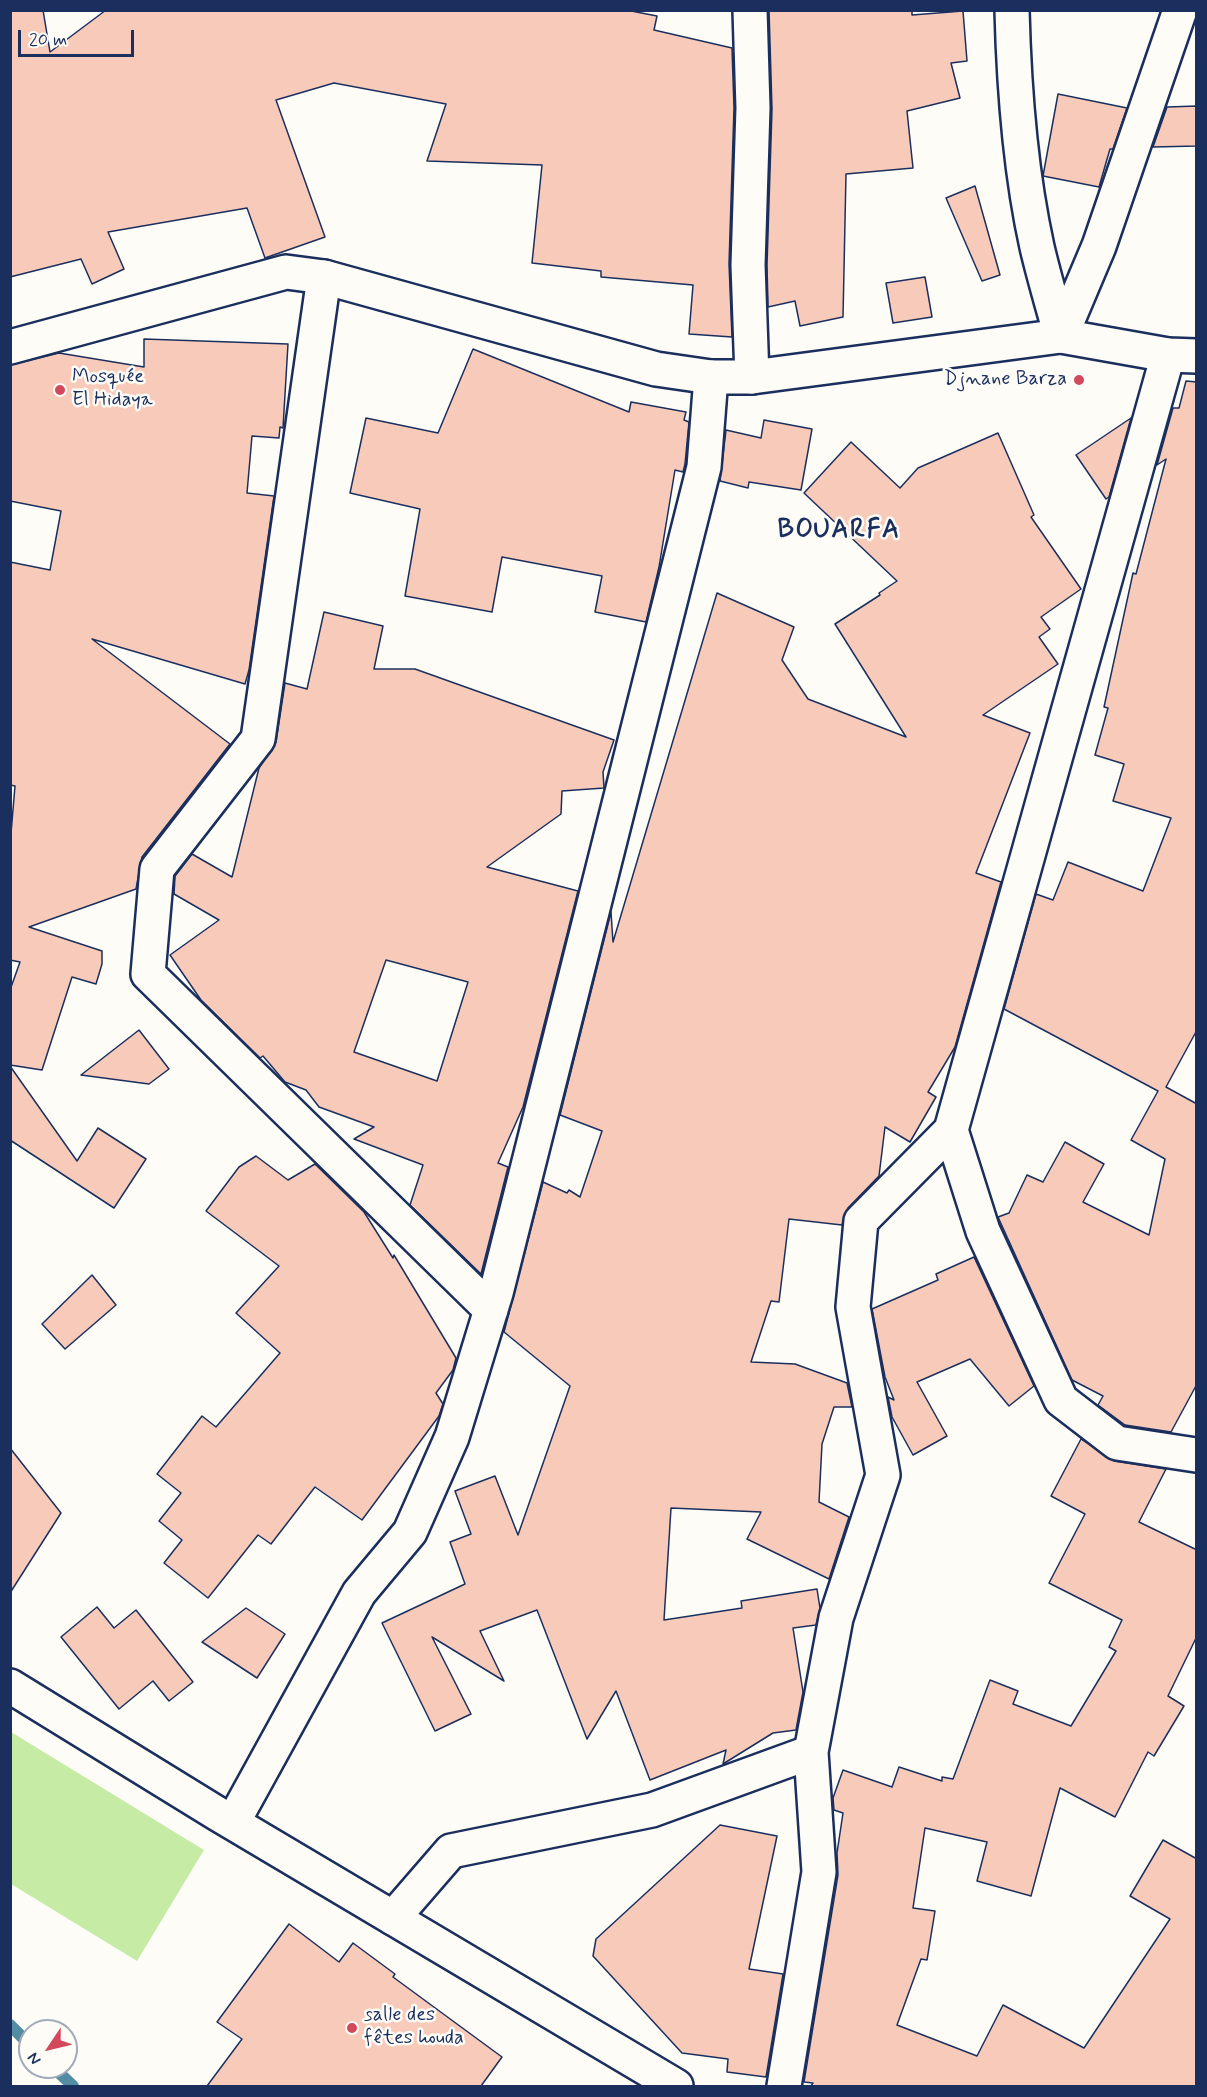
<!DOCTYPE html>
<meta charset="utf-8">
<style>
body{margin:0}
#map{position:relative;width:1207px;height:2097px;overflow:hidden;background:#fdfcf7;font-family:Mynerve,sans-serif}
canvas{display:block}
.frame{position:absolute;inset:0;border:12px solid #1b2f5e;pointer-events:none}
.north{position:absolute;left:18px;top:2019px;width:60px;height:60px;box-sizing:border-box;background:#fdfcf7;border:2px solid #a3aaba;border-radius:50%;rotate:235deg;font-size:16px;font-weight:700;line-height:24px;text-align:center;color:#1b2f5e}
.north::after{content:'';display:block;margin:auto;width:21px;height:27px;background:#d1495b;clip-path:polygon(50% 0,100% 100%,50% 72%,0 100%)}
.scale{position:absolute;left:18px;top:30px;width:116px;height:27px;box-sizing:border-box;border:3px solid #1b2f5e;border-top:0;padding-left:8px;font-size:18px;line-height:21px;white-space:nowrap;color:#1b2f5e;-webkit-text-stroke:4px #fdfcf7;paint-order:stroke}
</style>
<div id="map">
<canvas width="1207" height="2097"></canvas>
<div class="frame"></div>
<div class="north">N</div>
<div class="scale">20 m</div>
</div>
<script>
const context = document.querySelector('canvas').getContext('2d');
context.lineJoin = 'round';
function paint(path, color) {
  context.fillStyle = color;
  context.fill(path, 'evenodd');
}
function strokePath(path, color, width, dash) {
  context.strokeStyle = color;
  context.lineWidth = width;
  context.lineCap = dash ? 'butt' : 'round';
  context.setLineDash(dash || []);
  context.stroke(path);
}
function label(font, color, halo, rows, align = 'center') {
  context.font = font + ' Mynerve,sans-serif';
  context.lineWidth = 5;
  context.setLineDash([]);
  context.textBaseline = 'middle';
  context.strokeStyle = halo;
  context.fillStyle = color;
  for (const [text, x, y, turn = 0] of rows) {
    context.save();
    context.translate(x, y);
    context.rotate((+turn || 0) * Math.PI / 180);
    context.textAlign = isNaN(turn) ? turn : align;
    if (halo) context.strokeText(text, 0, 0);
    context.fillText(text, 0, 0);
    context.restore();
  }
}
paint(new Path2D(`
 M11 1732 204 1850 137 1961 11 1884Z`), '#c6eba5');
strokePath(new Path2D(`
 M10 2025 30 2045
 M53 2067 73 2086`), '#548da3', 12);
const building = new Path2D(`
 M10 10H43L50 52 106 10H626L657 16 654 30 732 48 734 108 729 264 732 337 689 334 693 285 601 277V271L532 263 542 165 427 161 446 104 334 83 276 100 325 237 265 258 247 208 108 232 124 269 92 284 81 259 10 277Z
 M769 10H912V15L963 11 967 61 951 63 960 98 907 111 913 168 846 174 843 317 800 326 795 301 768 307 767 265 772 109Z
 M1058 94 1127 108 1113 149H1110L1099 187 1043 176Z
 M1197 106V146L1153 147 1167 107Z
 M975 186 1000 275 982 281 946 198Z
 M925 277 932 317 893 323 886 283Z
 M144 339 288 344 283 428 280 427 279 438 252 436 247 493 274 496 249 670 245 684 92 639 230 744 142 857 136 889 29 927 102 951V964L96 984 72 977 42 1070 10 1065V990L20 962 10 960V845L15 786 10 785V562L50 570 61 511 10 501V365L59 353 144 367Z
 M473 349 629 412 631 402 686 412 684 420 689 422 685 464 683 472 675 470 659 567 646 622 595 612 602 576 502 557 492 612 405 596 420 509 350 493 366 418 438 433Z
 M1186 381 1197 382V1030L1166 1087 1197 1104V1384L1171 1432 1125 1425 1098 1405 1103 1396 1072 1380 998 1217 1009 1213 1027 1175 1043 1182 1065 1142 1104 1164 1083 1202 1149 1235 1165 1159 1131 1140 1158 1091 1004 1009 1036 894 1053 900 1068 862 1143 891 1171 818 1113 801 1124 764 1095 755 1108 708 1104 707 1133 573 1136 574 1166 459 1157 465 1173 408H1179Z
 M1131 418 1109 497 1106 499 1076 455Z
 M764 420 812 429 801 490 749 482 748 488 720 481 726 430 761 438Z
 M998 433 1034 515 1031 517 1081 589 1041 617 1050 629 1039 637 1058 664 983 715 1030 733 976 873 1001 882 955 1047 928 1092 936 1097 910 1142 885 1127 879 1176 848 1208 842 1225 789 1219 779 1302 771 1301 751 1362 795 1364 847 1383 852 1407H834L822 1444 819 1502 849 1517 829 1579 747 1539 761 1512 671 1508 664 1620 742 1608 741 1601 817 1589 820 1608 816 1625 793 1628 803 1692 796 1730 773 1733 723 1764 726 1750 650 1780 616 1691 587 1739 537 1610 480 1631 504 1681 432 1637 471 1714 435 1731 382 1623 465 1584 450 1542 471 1534 455 1491 495 1476 518 1535 570 1386 504 1332 543 1182 567 1193 569 1190 580 1197 602 1131 560 1115 611 912 613 942 717 593 794 627 782 660 808 699 906 737 835 624 880 595 879 593 897 581 804 493 851 442 900 488 918 468Z
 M324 612 383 626 374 669H415L614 740 603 772 604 788 562 791 561 814 487 867 578 891 523 1107 498 1163 508 1167 481 1274 410 1205 423 1165 354 1139 374 1127 319 1107 306 1090 285 1082 263 1056 260 1058 201 1000 170 955 219 920 174 894 175 876 192 854 232 877 259 768 276 742 285 683 307 689ZM386 960 468 982 437 1081 354 1052Z
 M139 1030 169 1069 149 1084 81 1075Z
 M10 1066 77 1161 98 1128 146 1159 114 1208 10 1140Z
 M256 1156 288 1180 315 1164 364 1212 393 1258 394 1255 456 1358 453 1370 436 1393 443 1404 439 1416 362 1520 315 1487 271 1544 258 1535 208 1598 164 1563 182 1540 159 1521 181 1493 157 1474 202 1416 216 1427 280 1353 236 1313 279 1266 206 1211 239 1167Z
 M974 1257 1034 1386 1009 1406 970 1359 917 1382 947 1436 913 1455 892 1417 888 1397 894 1400 885 1377 872 1309 938 1280 936 1274Z
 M92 1275 116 1305 65 1349 42 1324Z
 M1081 1439 1114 1461 1166 1469 1139 1522 1197 1550V1636L1168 1696 1184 1706 1154 1756 1148 1752 1115 1817 1060 1788 1031 1896 977 1881 987 1842 925 1828 913 1908 935 1911 927 1960 921 1959 897 2025 977 2056 1003 2005 1084 2048 1170 1919 1130 1896 1163 1840 1197 1859V2086H811L813 2083 804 2082 838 1875 837 1853 843 1813 834 1810 833 1798 843 1770 892 1787 899 1767 942 1781V1777L953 1779 990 1680 1018 1691 1013 1704 1071 1726 1116 1651 1109 1647 1122 1620 1049 1583 1085 1514 1051 1496Z
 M10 1448 61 1513 10 1593Z
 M97 1607 114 1628 136 1610 193 1682 169 1701 153 1681 119 1709 61 1637Z
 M246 1608 285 1634 257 1678 202 1642Z
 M720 1825 777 1836 749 1969 783 1974 766 2077 727 2072 728 2059 682 2053 593 1956 596 1939Z
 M289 1924 339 1962 353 1943 395 1974 393 1977 502 2057 481 2086H207L242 2039 217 2022Z`);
paint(building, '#f8caba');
strokePath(building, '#1b2f5e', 1.5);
const street = new Path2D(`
 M750 10 753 108 748 265 752 377
 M1012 10C1014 90 1020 170 1037 247 1044 277 1053 307 1061 336
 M324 277 258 739 157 869 148 974 491 1310
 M1061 336 1099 246 1180 10
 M951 1130 983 1231 1061 1400 1117 1443 1196 1455
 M233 1822 359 1593 410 1532 452 1437 496 1293 704 467 711 377
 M393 1918 451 1851 652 1810 811 1752
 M784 2086 819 1872 811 1752 836 1618 883 1475 853 1307 861 1221 951 1130 1168 355`);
const secondary = new Path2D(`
 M10 347 286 272 324 277 656 369 711 377H752L1061 336 1168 355 1196 356
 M10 1686 218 1814 676 2086`);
strokePath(street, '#1b2f5e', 38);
strokePath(secondary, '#1b2f5e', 38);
strokePath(street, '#fdfcf7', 33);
strokePath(secondary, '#fdfcf7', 33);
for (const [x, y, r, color] of [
 [1079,380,6,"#d1495b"],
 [60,390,6,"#d1495b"],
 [352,2028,6,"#d1495b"]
]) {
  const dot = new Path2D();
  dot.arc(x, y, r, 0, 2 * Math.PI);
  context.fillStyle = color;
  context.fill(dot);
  strokePath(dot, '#fdfcf7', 2);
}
label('20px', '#1b2f5e', '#fdfcf7', [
 ["Mosquée",72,378],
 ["El Hidaya",72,401],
 ["Djnane Barza",1067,380,"right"],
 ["salle des",364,2016],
 ["fêtes houda",364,2039]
], 'left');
context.letterSpacing = '1.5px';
label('bold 26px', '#1b2f5e', '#fdfcf7', [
 ["BOUARFA",839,532]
]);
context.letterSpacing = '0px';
</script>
